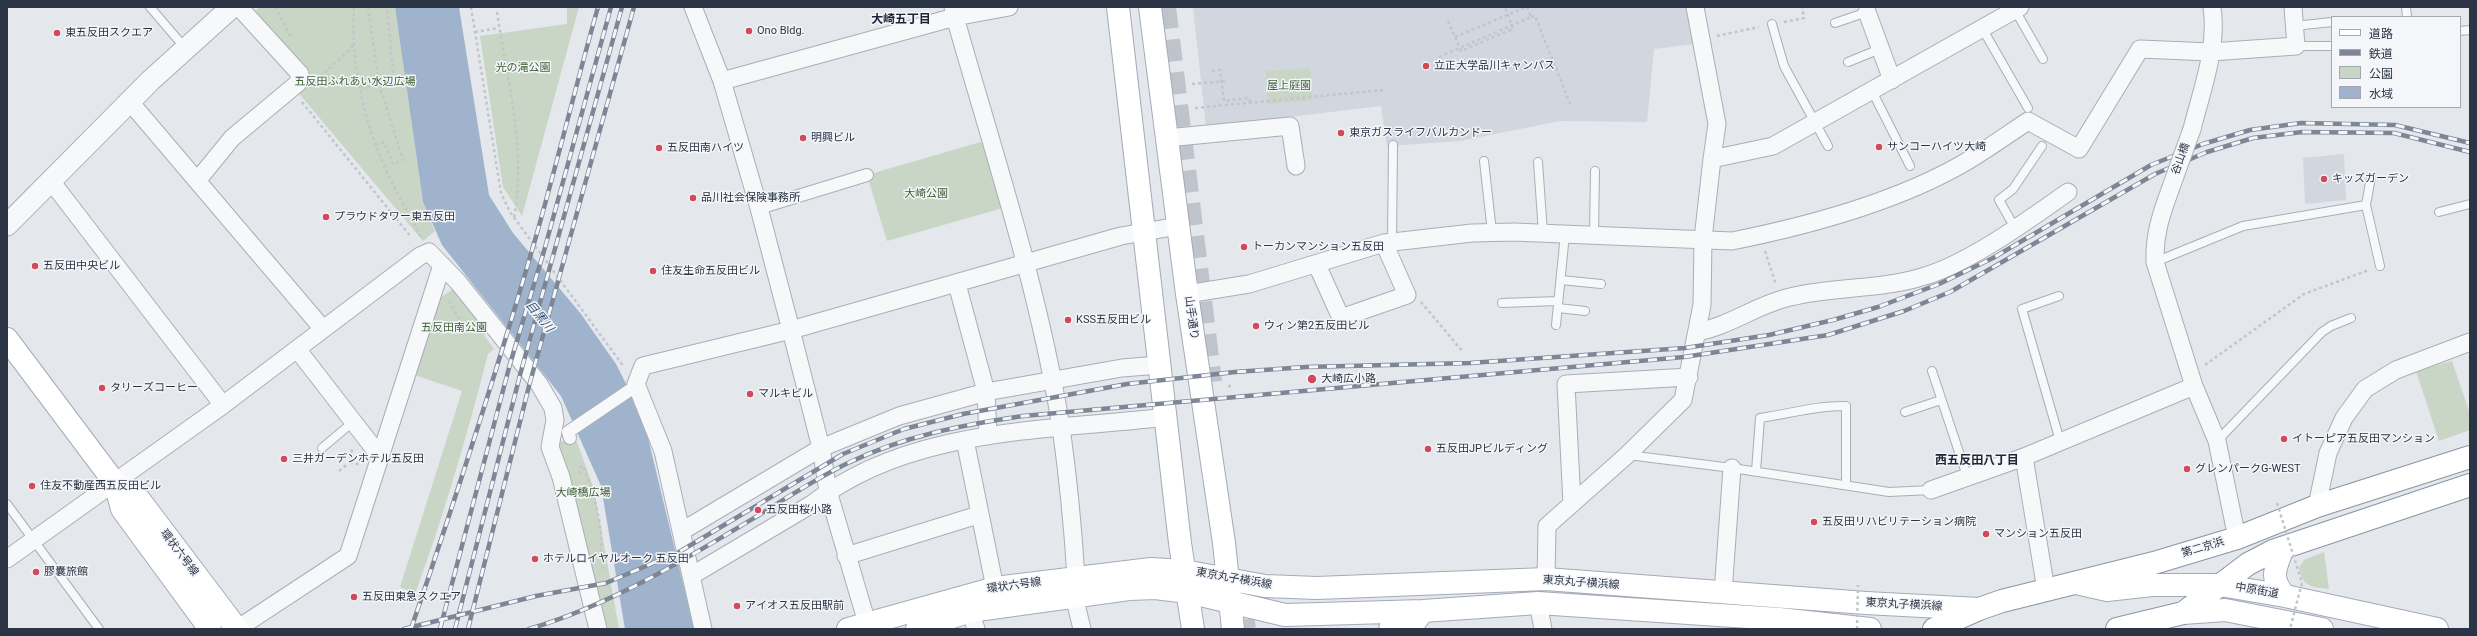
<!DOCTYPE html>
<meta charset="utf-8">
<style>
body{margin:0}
#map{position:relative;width:2477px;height:636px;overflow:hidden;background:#e4e7ec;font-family:Roboto,"Noto Sans JP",sans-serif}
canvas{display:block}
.frame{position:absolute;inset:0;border:8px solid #2b3445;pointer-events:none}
.legend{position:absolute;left:2331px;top:16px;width:130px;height:92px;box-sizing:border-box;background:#f4f6f9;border:1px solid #a4a8b1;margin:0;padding:5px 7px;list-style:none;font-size:12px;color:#2b3445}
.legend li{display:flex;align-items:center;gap:8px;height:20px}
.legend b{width:20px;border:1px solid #a4a8b1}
</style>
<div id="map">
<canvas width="2477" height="636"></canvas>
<div class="frame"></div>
<ul class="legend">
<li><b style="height:5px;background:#fff"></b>道路</li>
<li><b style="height:5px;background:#7d8696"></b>鉄道</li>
<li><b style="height:11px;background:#c9d6c5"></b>公園</li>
<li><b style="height:11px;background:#9fb4cc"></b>水域</li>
</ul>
</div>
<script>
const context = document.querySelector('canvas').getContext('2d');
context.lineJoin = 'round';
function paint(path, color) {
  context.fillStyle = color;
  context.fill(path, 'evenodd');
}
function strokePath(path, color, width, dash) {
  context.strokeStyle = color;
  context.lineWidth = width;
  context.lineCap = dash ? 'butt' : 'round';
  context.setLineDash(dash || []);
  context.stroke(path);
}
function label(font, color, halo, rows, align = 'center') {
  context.font = font + ' Roboto,"Noto Sans JP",sans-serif';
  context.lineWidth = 3;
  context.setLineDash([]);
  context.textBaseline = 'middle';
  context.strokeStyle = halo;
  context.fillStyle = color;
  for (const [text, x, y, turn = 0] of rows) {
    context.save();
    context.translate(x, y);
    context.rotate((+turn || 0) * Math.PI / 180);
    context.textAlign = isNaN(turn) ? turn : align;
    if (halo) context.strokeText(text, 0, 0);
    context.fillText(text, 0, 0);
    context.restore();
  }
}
paint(new Path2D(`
 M1193 7H1687L1694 44 1654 49 1647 122 1560 121 1460 141 1387 146 1381 106 1206 127Z
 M2344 154 2346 200 2305 204 2303 158Z`), '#d2d6de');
paint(new Path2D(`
 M260 7H395L423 202 435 231 423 241 296 90 304 83 252 14Z
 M567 7H579L522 216 503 187 480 36 567 24Z
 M1310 68 1313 100 1268 104 1266 71Z
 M984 141 1003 208 887 241 867 175Z
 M455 288 490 330 484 335 494 349 488 354C467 436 444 515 415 594L400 587 462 391 411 374 435 301Z
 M2452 361 2470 414V430L2439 441 2416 371Z
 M574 434 594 489 619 629H604L555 446Z
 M2324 552 2329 589C2311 587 2303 587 2299 568L2304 560Z`), '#c9d6c5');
paint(new Path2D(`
 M395 7H459L489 195 513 233 581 314 616 364 643 417 694 629H625L601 486 561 396 442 245 423 202Z`), '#9fb4cc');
strokePath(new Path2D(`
 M1165 7 1211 382
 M1238 587 1245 629`), '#bfc3cb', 22, [22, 11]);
const service = new Path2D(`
 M150 7 185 48
 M2406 7 2407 17
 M2015 10 2043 59
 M1835 23 1867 12 1866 10
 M1772 24 1784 66 1828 146
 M2294 26 2332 22
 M1982 28 2028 108
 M2460 31 2470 30
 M2296 46H2332
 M1848 62 1880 49
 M1872 91 1910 166
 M1484 161 1492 232
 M1538 162 1543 233
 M2366 205 2371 177
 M2439 212 2470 204
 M2015 228 1999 200 2013 189 2042 146
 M1594 234 1595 171
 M1392 242 1393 145
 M2155 262 2243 226 2366 205 2380 266
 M1561 280 1601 284
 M2059 296 2022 309 2060 441
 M1502 303 1558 301
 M1558 308 1585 311
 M1556 325 1565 234
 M1932 371 1967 476
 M1905 412 1941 400
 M2217 441 2322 332 2331 326 2351 318
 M322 448 353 422
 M1628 455 1732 468 1889 492 1931 490
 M1756 471 1760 418C1788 414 1819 405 1846 406V485
 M7 504 99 629`);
const pedestrian = new Path2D(`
 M759 208 867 175
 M570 438 568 432 630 390`);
const minor = new Path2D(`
 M693 7 722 81 955 17 953 7
 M1009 7 955 17C993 151 1039 289 1061 427 1068 477 1073 528 1076 578
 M1695 7 1717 124 1712 159
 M1867 12 1892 80
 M722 81 759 208 791 330 1121 236 1178 226
 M130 102 323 329
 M2192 129C2202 89 2218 48 2212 7
 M1167 138 1290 126 1296 166
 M51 181 223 405
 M197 181 232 138 298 83 300 74 239 7
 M2170 190C2161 215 2154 235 2155 262L2194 386 2217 441 2237 538
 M1317 265 1341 318 1407 295 1384 243
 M957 284 986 392 988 436
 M1187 294 1249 284 1384 243 1472 233 1514 232 1732 241C1807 226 1898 201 1964 163 1986 150 2007 135 2028 121L2079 149 2140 49 2211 52 2296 46 2293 7
 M1697 332C1730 326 1758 304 1790 297 1834 286 1882 290 1925 276 1971 262 2028 220 2068 192
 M297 349 379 455
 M965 440 995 588
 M2024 457 2046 590
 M1931 490 2024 457 2194 386
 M1572 504 1566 384 1689 377
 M2317 506 2328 453 2344 418 2365 389 2396 370 2470 342
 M682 531 821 448 899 416 986 392 1122 368 1159 365
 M846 556 978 515
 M7 559 223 405 420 256 429 252 458 282 498 332 539 384 553 408 555 420 550 447 561 477 598 629
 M691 576 812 504C909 427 1049 431 1166 417
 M1546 579 1547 526 1627 455 1683 400 1702 305 1703 239 1712 159 1773 146 2020 7
 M1723 593 1732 468
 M1074 596 1082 629
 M1538 603 1543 629
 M970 611 976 629
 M237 629 348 556 442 265
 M703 629 663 451 636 384 643 366 791 330 821 448 828 491 867 623`);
const tertiary = new Path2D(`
 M7 225 151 80 232 7`);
const primary = new Path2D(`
 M1118 7 1180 543 1193 629
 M1150 7 1187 294 1224 543 1233 629
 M7 339 115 483 138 498 237 629
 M115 483 122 509 210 629
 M2283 548C2275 569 2269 578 2285 596
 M2076 583 2107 590 2152 585H2220L2285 596 2437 629
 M2183 613 2225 610 2322 629
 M848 629 995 588 1151 569 1184 571 1265 586 1317 588 1546 579 1866 603 1979 609
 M917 629 970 611 1129 589 1155 588 1188 592 1285 615 1423 611 1538 603 1779 619 1870 629
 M1390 629 1412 626 1423 611`);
const trunk = new Path2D(`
 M1934 629 1979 609 2002 601 2154 563 2237 538 2317 506 2470 457
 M2117 629 2183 613 2248 564 2273 551 2470 485`);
strokePath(service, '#a9aeb7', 10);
strokePath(pedestrian, '#a9aeb7', 14);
strokePath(minor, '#a9aeb7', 19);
strokePath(tertiary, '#a9aeb7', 23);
strokePath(primary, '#a3abb8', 24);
strokePath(trunk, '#8b94a3', 24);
strokePath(new Path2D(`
 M275 7 291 37
 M354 7C351 56 361 110 380 156 391 183 407 210 421 237
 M368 7 379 84 403 160 393 164 384 142 376 145
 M471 7 501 193 510 212 624 367
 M497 12C507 80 527 149 514 218
 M1531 17 1535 16 1571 106
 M1448 21 1461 51 1513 29 1505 7
 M1784 22 1804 18 1802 7
 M475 32 499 28
 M1717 36 1759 27
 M1455 37 1526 7
 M1439 57 1531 17 1527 7
 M1212 71 1220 70 1224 101 1249 98 1250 102
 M316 81 353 46
 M1192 84 1228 81
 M361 88 394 81 387 7
 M302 102 411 237
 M1195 108 1383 90
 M1765 251 1776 285
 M449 301 461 323 472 328
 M1421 302 1463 352
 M2205 365 2304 294 2369 270
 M1228 386H1234
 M350 462 361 465
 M339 471 350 462 352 449
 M579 474 580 467 583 466C591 486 597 505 600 526 602 541 600 553 603 569`), '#c2c5cb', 2.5, [3, 3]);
strokePath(service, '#f7f8fa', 8);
strokePath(pedestrian, '#f7f8fa', 12);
strokePath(minor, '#f7f8fa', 17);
strokePath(tertiary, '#f7f8fa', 21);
strokePath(primary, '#fff', 22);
strokePath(trunk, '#fff', 22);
const rail = new Path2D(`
 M404 629 536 596 606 583 679 552 843 454 904 429 963 414 1127 384 1235 372 1306 367 1470 363 1685 348 1769 335 1833 320 1878 307 1939 284 1993 258 2151 165 2203 144 2250 130 2301 123 2395 125 2470 143
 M411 629C455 500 497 371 535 240 557 163 576 85 598 7
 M440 629 510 364 544 251 611 7
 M455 629 520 375 622 7
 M468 629 529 386 634 7
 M529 629C611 605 686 559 759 515 788 497 817 478 848 463 904 436 962 425 1023 416L1684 357 1828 335 1904 311 1950 292 2155 174 2207 152 2253 138 2302 132 2394 133 2470 152`);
strokePath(rail, '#7d8696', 4.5);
strokePath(rail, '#f4f6f9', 3, [9]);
const minorBridge = new Path2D(`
 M2170 190 2192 129`);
strokePath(minorBridge, '#a9aeb7', 19, []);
strokePath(new Path2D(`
 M2277 503 2302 583 2290 629
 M1857 629 1858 585`), '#c2c5cb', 2.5, [3, 3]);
strokePath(minorBridge, '#f7f8fa', 17);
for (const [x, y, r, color] of [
 [749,31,4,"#d1495b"],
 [57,33,4,"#d1495b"],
 [1426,66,4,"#d1495b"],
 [1341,133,4,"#d1495b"],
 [803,138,4,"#d1495b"],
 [1879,147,4,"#d1495b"],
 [659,148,4,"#d1495b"],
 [2324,179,4,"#d1495b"],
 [693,198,4,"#d1495b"],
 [326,217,4,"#d1495b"],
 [1244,247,4,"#d1495b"],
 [35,266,4,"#d1495b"],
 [653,271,4,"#d1495b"],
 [1068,320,4,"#d1495b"],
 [1256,326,4,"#d1495b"],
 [1312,379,5,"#d1495b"],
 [102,388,4,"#d1495b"],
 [750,394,4,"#d1495b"],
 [2284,439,4,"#d1495b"],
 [1428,449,4,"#d1495b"],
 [284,459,4,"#d1495b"],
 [2187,469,4,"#d1495b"],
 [32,486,4,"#d1495b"],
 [758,510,4,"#d1495b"],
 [1814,522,4,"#d1495b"],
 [1986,534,4,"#d1495b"],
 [535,559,4,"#d1495b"],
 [36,572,4,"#d1495b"],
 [354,597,4,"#d1495b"],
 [737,606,4,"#d1495b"]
]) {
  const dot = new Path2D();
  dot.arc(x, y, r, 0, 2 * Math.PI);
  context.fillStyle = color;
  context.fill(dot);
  strokePath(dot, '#f4f6f9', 1.5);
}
label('11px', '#2b3445', '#f4f6f9', [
 ["Ono Bldg.",757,31],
 ["東五反田スクエア",65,33],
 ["立正大学品川キャンパス",1434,66],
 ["東京ガスライフバルカンドー",1349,133],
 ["明興ビル",811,138],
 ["サンコーハイツ大崎",1887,147],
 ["五反田南ハイツ",667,148],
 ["キッズガーデン",2332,179],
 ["品川社会保険事務所",701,198],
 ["プラウドタワー東五反田",334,217],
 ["トーカンマンション五反田",1252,247],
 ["五反田中央ビル",43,266],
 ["住友生命五反田ビル",661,271],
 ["KSS五反田ビル",1076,320],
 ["ウィン第2五反田ビル",1264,326],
 ["大崎広小路",1321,379],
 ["タリーズコーヒー",110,388],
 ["マルキビル",758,394],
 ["イトーピア五反田マンション",2292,439],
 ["五反田JPビルディング",1436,449],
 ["三井ガーデンホテル五反田",292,459],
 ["グレンパークG-WEST",2195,469],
 ["住友不動産西五反田ビル",40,486],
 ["五反田桜小路",766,510],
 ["五反田リハビリテーション病院",1822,522],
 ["マンション五反田",1994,534],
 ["ホテルロイヤルオーク 五反田",543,559],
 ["膠囊旅館",44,572],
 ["五反田東急スクエア",362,597],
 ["アイオス五反田駅前",745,606]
], 'left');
label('11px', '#3f6138', '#f4f6f9', [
 ["光の滝公園",523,68],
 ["五反田ふれあい水辺広場",355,82],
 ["屋上庭園",1289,86],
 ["大崎公園",926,194],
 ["五反田南公園",454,328],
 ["大崎橋広場",583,493]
]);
label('11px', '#2b3445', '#f4f6f9', [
 ["谷山橋",2181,159,-70],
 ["山手通り",1191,318,82],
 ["第二京浜",2203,548,-17],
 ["環状六号線",179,553,53],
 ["東京丸子横浜線",1234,579,10],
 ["東京丸子横浜線",1581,583,4],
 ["環状六号線",1014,586,-8],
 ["中原街道",2257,591,10],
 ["東京丸子横浜線",1904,605,3]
]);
label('bold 12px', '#1d2536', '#f4f6f9', [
 ["大崎五丁目",901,20],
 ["西五反田八丁目",1977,461]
]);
label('italic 12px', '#34527a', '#f4f6f9', [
 ["目黒川",539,317,51]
]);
</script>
